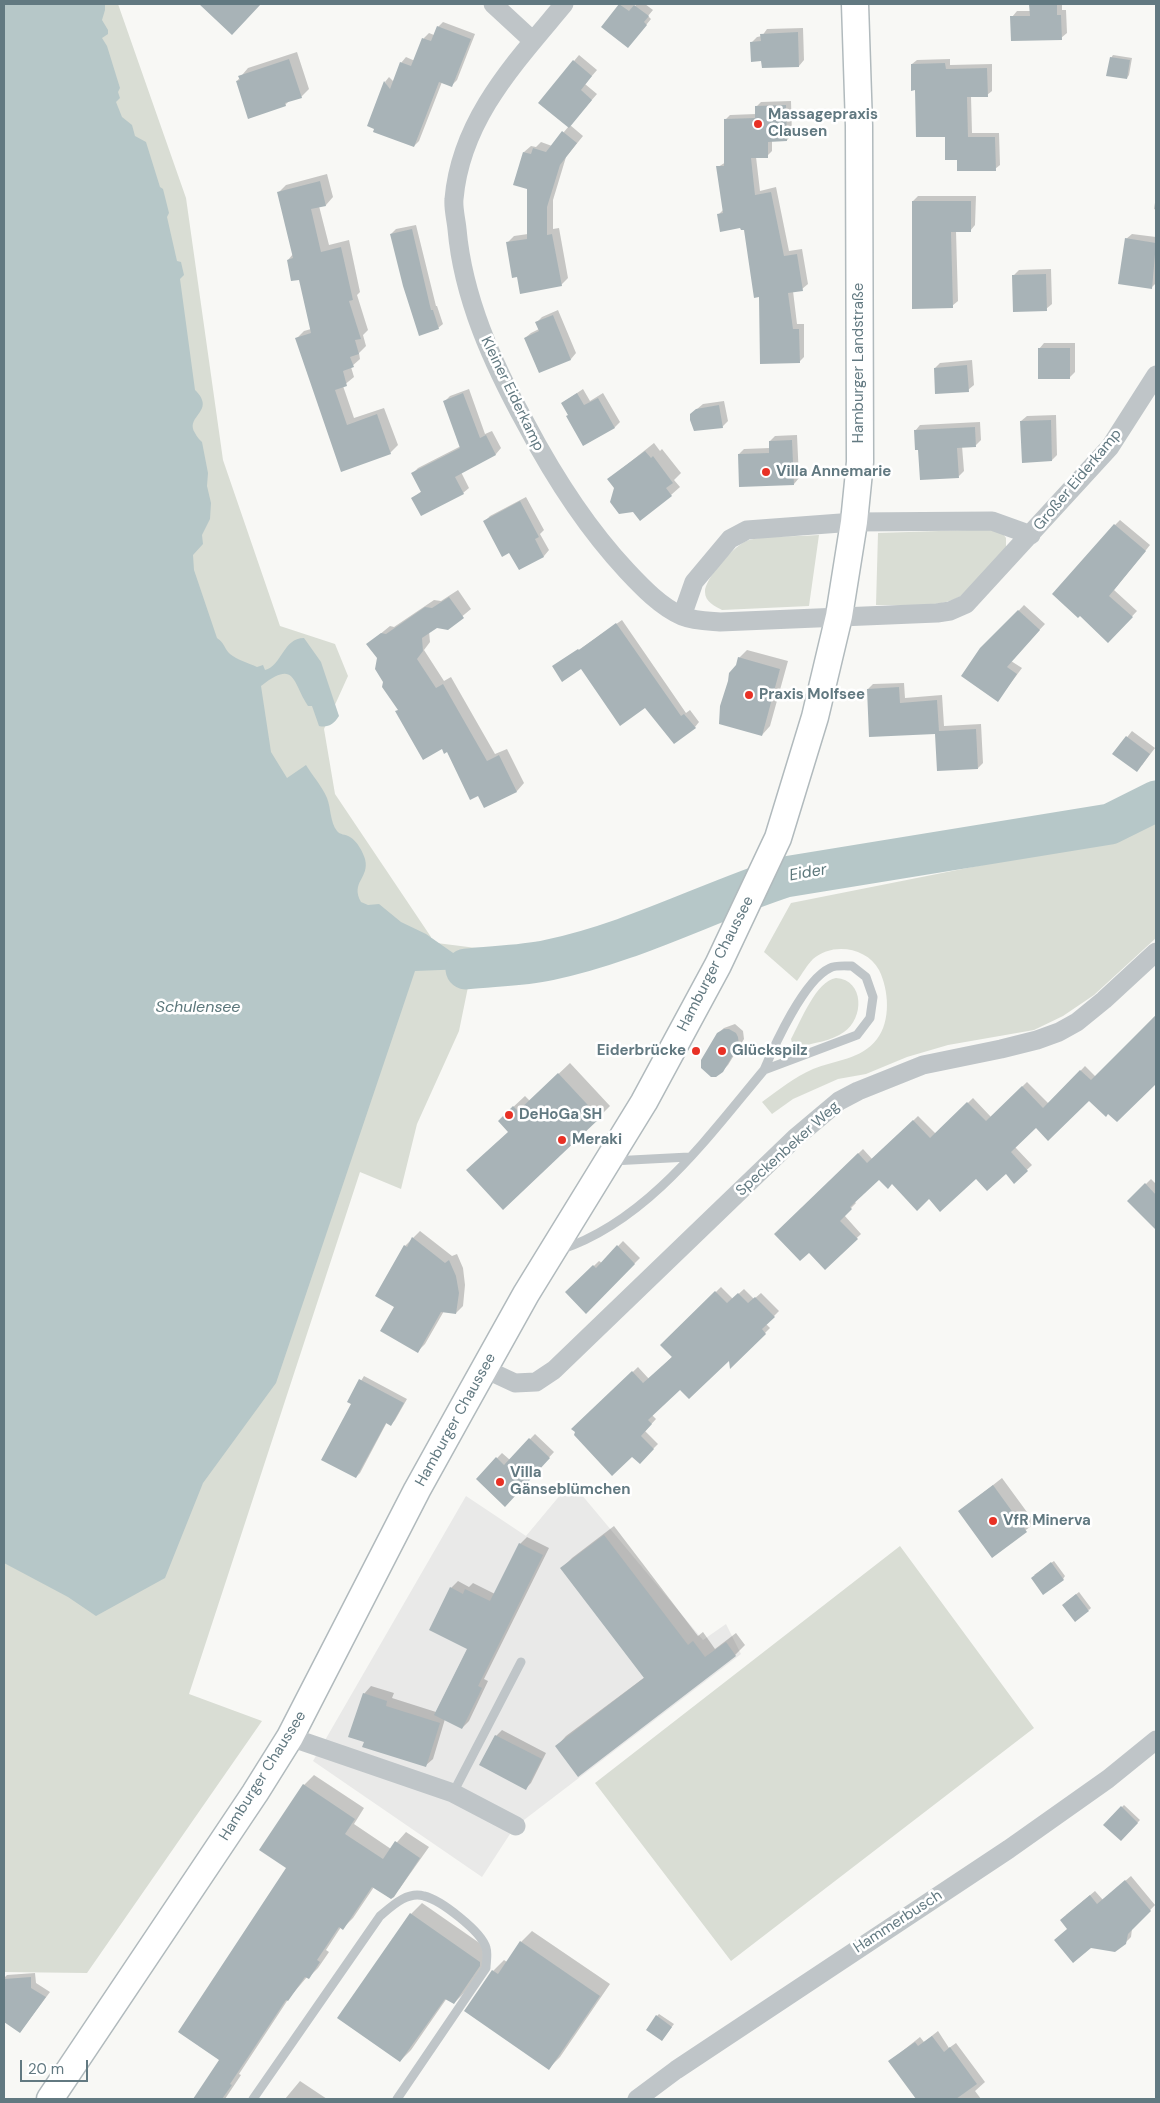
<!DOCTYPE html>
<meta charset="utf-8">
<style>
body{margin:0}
#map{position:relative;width:1160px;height:2103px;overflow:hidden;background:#f8f8f5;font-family:"DM Sans",sans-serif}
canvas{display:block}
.frame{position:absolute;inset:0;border:5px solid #627981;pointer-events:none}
.scale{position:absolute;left:20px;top:2060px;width:68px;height:22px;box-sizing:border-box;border:2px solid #627981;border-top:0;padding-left:6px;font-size:15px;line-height:18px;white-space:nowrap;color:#627981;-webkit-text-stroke:4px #fff;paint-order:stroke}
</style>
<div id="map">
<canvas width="1160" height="2103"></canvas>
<div class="frame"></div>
<div class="scale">20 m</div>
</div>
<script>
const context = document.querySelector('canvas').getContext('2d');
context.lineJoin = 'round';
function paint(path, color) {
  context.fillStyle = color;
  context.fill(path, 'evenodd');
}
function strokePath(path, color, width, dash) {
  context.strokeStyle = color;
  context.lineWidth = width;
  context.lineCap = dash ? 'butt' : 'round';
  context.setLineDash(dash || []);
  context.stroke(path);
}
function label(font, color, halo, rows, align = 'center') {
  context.font = font + ' "DM Sans",sans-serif';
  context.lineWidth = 5;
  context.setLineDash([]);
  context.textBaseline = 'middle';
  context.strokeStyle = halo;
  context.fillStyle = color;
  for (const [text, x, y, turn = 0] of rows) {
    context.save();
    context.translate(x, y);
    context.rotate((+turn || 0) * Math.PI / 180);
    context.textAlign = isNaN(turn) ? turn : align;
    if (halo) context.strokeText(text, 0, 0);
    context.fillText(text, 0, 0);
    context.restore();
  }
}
paint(new Path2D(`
 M571 1482 703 1640 726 1624 741 1654 520 1823 510 1834 482 1877 313 1761 466 1496 526 1536Z`), '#e9e9e8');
paint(new Path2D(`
 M4 4H118L186 198 223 460 280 626 335 644 348 676 324 729 335 794 431 937 429 942 476 948 459 1031 417 1124 401 1189 360 1172 189 1694 262 1721 87 1973 4 1972Z
 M1000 529 1006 538V550C994 563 983 579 970 590 945 611 906 604 876 605L878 533Z
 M819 535 809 606 722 610C715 606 705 602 705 592 704 579 736 543 749 540 767 535 799 537 819 535Z
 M1156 815V938L1094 995 1063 1016 1034 1030 948 1045 907 1057 866 1074 838 1079 793 1099 772 1114 762 1102C778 1090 795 1077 813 1069 835 1060 861 1060 877 1039 891 1021 889 990 879 970 867 947 832 942 813 959 807 965 802 974 797 981L764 952 791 903 1113 839Z
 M836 978C865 980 864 1019 844 1032 832 1041 813 1043 799 1047L793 1046 791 1039C801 1021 816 981 836 978Z
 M900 1546 1034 1728 731 1961 595 1783Z`), '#d9ddd4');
paint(new Path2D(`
 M4 4H105V10L102 20 108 30V34L102 38 107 46 120 88 118 92 120 98 116 102 122 117 132 125 135 136 146 142 160 187 163 189 169 213 167 217 177 261 181 262 184 275 180 279 195 390C197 392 201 396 202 400 207 413 186 419 195 433 197 437 199 439 202 442L208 473 207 486 211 503 210 519 202 535 203 544 193 555 194 570 217 638C225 643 224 649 230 654 237 660 249 663 257 667L263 665 265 670C282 666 283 638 304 638L321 662 339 716C334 724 328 728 319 726L312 706H308C292 682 296 659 261 686L271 752 287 778 306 765C312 775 322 786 327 798 331 808 330 822 337 831 340 835 345 834 350 837 357 841 363 852 365 859 370 878 350 882 361 902L368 905 379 904 401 922 426 934 466 962V969L415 971 276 1383 203 1483 165 1578 96 1616 68 1597 4 1563Z`), '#b6c7c8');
paint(new Path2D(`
 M621 4H632L635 6 637 4H645L653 10 648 16 651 19 633 41 603 27Z
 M1030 4H1062V10H1066L1067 33 1061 38 1012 17 1017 11H1031Z
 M443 22 475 34 457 80 452 85 442 82 419 141 414 146 385 82 389 77 394 82 401 63 406 57 415 61 424 38 429 33 434 35 438 27Z
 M803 28 804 60 799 66 762 60 752 42 757 37 762 36 767 29Z
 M297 52 309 89 301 97 290 100 285 105 237 81 248 68Z
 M579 55 597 70 585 84 597 94 570 125 583 136 566 157 553 200V229L559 228 568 278 561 285 518 276 507 243 514 236 528 234V188L524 152 531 146 536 147 541 142 552 146 569 126 540 102Z
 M1113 55 1132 58 1129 75 1127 78 1111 58Z
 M950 59V65L992 64V91L987 95 971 96 972 133H999L1000 165 995 169 958 159 946 135 916 89 912 64 917 60Z
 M791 101 792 135 787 140 772 141V151L767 156 756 157 760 191 776 187 789 251 802 249 808 284 802 289 793 291 797 324H804V357L799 362 760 295 745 228 718 215 724 209 718 167 726 162 725 120 730 115 756 114V107L761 102Z
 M327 174 333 197 326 205 319 206 329 245 349 240 360 292 357 295 368 330 363 335 366 346 359 353 360 359 351 367 354 377 343 386 354 418 384 408 398 445 390 453 342 470 297 338 304 331 311 329 300 278 288 260 293 254 279 192 286 185Z
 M918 196H976L975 225 970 231H956L958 301 952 306 913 201Z
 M1156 196V210L1154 209Z
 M416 225 436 306H437L443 324 438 328 391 234 396 229Z
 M1132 234 1156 237V283L1151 288 1126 239Z
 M1051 269 1052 304 1046 309 1014 275 1019 270Z
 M558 310 576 353 571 359 539 372 525 338 531 333 539 329 536 323 542 317Z
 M1044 343H1075V372L1069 378 1039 349Z
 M972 360 974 385 968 390 935 368 940 363Z
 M469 389 485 434 492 431 501 448 496 454 461 472 469 488 463 493 413 498 422 491 413 473 418 468 461 446 445 401 450 396Z
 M583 389 590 401 603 393 620 422 615 427 584 445 562 403Z
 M724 401 728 421 722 427 697 409 703 404Z
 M1056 415 1057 455 1052 460 1021 421 1027 416Z
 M980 422 981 440 976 445 962 446 964 471 959 476 919 449 915 431 920 425Z
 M797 435 799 478 794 484 739 454 744 449 770 448V441L775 436Z
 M654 443 660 451 662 449 681 473 674 480 680 487 671 495 616 488 609 479Z
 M526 497 544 530 540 534 549 550 544 556 519 569 510 551 484 522 490 516Z
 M1120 520 1150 545 1114 590 1137 611 1108 642 1080 615 1115 525Z
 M458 590 471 609 448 628 436 626 429 631 430 642 424 650 444 681 451 677 495 754 507 749 524 783 517 791 485 807 479 794 447 751 399 709 384 682 378 658 368 644 390 626 394 627 434 600 441 601Z
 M1024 605 1045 624 1011 661 1022 668 998 700 982 650Z
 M622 620 686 713 690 710 699 722 695 727 646 707 581 667H554Z
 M747 650 788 661 770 726 762 735 737 666 739 658Z
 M904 683 905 698 942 695 944 726 981 724 983 763 978 768 936 733 868 689 873 684Z
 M1132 731 1155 748 1142 765 1114 754Z
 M1156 1015V1082L1117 1120 1089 1099 1036 1127 1015 1147 1032 1165 1014 1182 1006 1173 976 1177 929 1197 879 1178 854 1201 856 1203 844 1215 861 1234 825 1268 809 1251 776 1234 863 1149 873 1160 918 1116 936 1134 973 1098 991 1117 1027 1082 1049 1104 1085 1066 1096 1077Z
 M735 1024 743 1031 744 1039 728 1065 722 1071 718 1033 724 1028Z
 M570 1063 610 1106 599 1117 509 1131 510 1110 525 1096 530 1101Z
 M1151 1179 1156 1184V1226L1129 1201Z
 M420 1231 452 1256 457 1254 463 1268 465 1285 463 1306 456 1313 444 1311 425 1344 418 1351 396 1306 405 1246Z
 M623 1241 640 1258 586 1312 567 1292 599 1261 602 1263Z
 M721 1287 733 1299 744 1289 754 1299 761 1293 779 1311 766 1324 770 1328 731 1367 730 1358 680 1388 652 1415 656 1419 645 1431 658 1444 640 1462 632 1455 573 1429 638 1367 649 1379 673 1356 662 1345Z
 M364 1376 407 1399 395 1420 391 1425 387 1422 360 1473 356 1477 352 1404 348 1402Z
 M535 1434 554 1452 510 1500 477 1479 502 1453 510 1460Z
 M1002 1478 1035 1523 992 1556 960 1511Z
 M614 1526 698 1636 703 1632 715 1649 736 1633 745 1645 735 1655 579 1775 557 1746 566 1736 645 1677 562 1568 572 1558Z
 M527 1537 549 1548 484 1679 488 1681 469 1721 462 1728 445 1719 433 1759 425 1766 365 1741 364 1694 371 1686 394 1693 392 1698 436 1712 468 1648 451 1588 458 1581 469 1587 473 1583 495 1594 520 1544Z
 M1054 1561 1065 1576 1063 1579 1034 1575Z
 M1079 1592 1091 1608 1089 1610 1066 1602Z
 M502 1730 546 1753 531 1783 526 1788 481 1765 496 1736Z
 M314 1775 364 1808 354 1824 391 1849 406 1832 429 1847 400 1888 390 1898 374 1887 353 1918 343 1928 341 1927 326 1950 329 1952 318 1968 308 1978 307 1977 289 1998 239 2074 241 2075 225 2099H201L197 2096 221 2060 288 1868 261 1849 304 1785Z
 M1124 1805 1140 1820 1121 1840 1105 1824Z
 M1131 1876 1155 1905 1132 1929 1131 1937 1125 1943 1068 1928 1066 1915 1095 1891 1103 1900Z
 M422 1903 491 1951V1954L465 1992 454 2003 447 1998 411 2050 400 2061 411 1914Z
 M532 1931 610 1984 560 2057 549 2068 493 1971 504 1960 507 1962 521 1942Z
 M35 1973 36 1983 50 1992 20 2032 4 2020V1978L7 1975Z
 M659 2014 674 2024 664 2037 657 2016Z
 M938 2031 949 2048 956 2043 985 2082 975 2091 981 2099H917L890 2061 920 2037 924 2042Z
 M300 2081 327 2099H285Z`), '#0003');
strokePath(new Path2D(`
 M466 969C493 966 522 966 549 960 631 943 706 903 785 877L1110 824 1156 801`), '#b6c7c8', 41);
paint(new Path2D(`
 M199 4H261L232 35Z
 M619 4 629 11 634 5 649 16 644 22 647 25 628 48 601 27Z
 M1029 4H1057V15H1061L1062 40 1011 41 1010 16H1030Z
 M437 26 471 39 452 87 439 82 414 147 373 132 374 129 367 126 384 81 390 89 400 62 411 66 422 38 431 41Z
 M798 32 799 67 762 68 761 61 751 62 750 42 761 41 760 34Z
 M1110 57 1130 60 1127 79 1106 76Z
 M289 59 302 98 285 103 286 106 248 119 236 81 240 80 238 76Z
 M573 60 592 76 581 90 592 100 569 128 538 103Z
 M945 63 946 69 987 68 988 97H967L968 137H995L996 171H957V160H945V137H916L915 90 911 91V64Z
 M786 105 787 141 768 142V158H751L755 195 771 192 784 256 797 254 803 291 788 293 793 329H799L800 363 760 364 759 297 754 298 744 230H741L740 228 720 232 717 214 723 213 716 166H724V119L755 118V106Z
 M562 131 577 143 560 165 547 207V235L552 234 562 286 520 294 517 277 512 278 506 242 527 239V189L513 185 523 152 531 154 533 148 546 152Z
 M320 181 326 206 311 209 321 252 341 247 353 300 349 301 361 339 355 340 359 354 350 357 354 367 343 371 347 386 335 390 347 425 377 414 391 454 341 472 295 338 311 333 299 280 291 281 287 260 293 258 277 192Z
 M912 201H971V232H951L953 308 912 309Z
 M412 229 431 310H433L439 329 419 336 403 286 390 234Z
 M1125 238 1156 243 1152 289 1118 284Z
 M1046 274 1047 311 1013 312 1012 275Z
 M553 315 571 360 539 373 524 338 539 331 535 322Z
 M1038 348H1070V379H1038Z
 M967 365 969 392 935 394 934 368Z
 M463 393 480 438 486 435 496 455 455 477 464 494 421 516 411 498 421 492 411 473 460 448 443 401Z
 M577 393 584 405 598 398 615 428 583 446 566 416 568 415 561 403Z
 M719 405 723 428 694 431 690 420V414L696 409Z
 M1051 420 1052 461 1022 463 1020 421Z
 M975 427 976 447 957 448 959 478 920 480 918 450H915L914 430Z
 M792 440 794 485 739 487 738 454 769 453V441Z
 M645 451 651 458 653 456 673 483 666 488 672 496 640 521 633 512 619 514 610 502 614 488 607 479Z
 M520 501 539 537 535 539 544 557 519 570 509 553 502 557 483 521Z
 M1114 524 1146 551 1109 596 1133 617 1108 643 1080 616 1078 618 1052 594Z
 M449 597 464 618 448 630 437 628 422 638 423 651 417 659 436 688 443 684 487 761 499 755 517 792 484 808 478 796 470 800 447 752 444 754 442 749 423 760 395 711 398 710 382 687 383 682 375 669 377 658 366 644 381 633 386 634 425 607 432 608Z
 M1018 610 1040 630 1007 667 1017 674 998 702 961 676 980 648Z
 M616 623 681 716 684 714 696 728 674 744 645 708 620 726 581 669 562 682 552 666 578 649 579 650Z
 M738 657 780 669 762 736 719 724 720 706 728 681 729 673 736 665Z
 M899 687 900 703 937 700 939 731 976 729 978 769 937 771 935 734 869 737 867 689Z
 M1126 736 1150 754 1137 772 1112 754Z
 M1156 1015V1084L1117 1122 1108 1114 1106 1117 1089 1101 1048 1141 1036 1128 1011 1152 1028 1171 1014 1184 1006 1174 987 1191 976 1179 940 1212 929 1199 917 1211 892 1184 888 1189 879 1180 850 1207 852 1209 840 1221 858 1239 825 1270 809 1253 800 1261 774 1234 858 1153 867 1163 913 1120 930 1138 967 1102 986 1121 1022 1086 1043 1108 1080 1070 1091 1080Z
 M724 1029H729L736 1033 738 1037 739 1045 723 1072 716 1077H711L701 1068V1060L717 1033Z
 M558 1073 600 1118 503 1210 466 1170 508 1132 498 1121 513 1106 518 1111Z
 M1145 1183 1156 1195V1230L1127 1201Z
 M412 1237 445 1263 449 1260 456 1276 459 1293 456 1314 441 1312 418 1353 380 1331 394 1307 375 1296 404 1245 407 1247Z
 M617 1245 635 1264 586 1314 565 1292 593 1265 596 1268Z
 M715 1291 727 1303 738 1293 748 1303 755 1297 775 1317 762 1329 766 1334 730 1369 729 1361 689 1399 680 1390 648 1420 652 1424 641 1436 654 1449 640 1464 632 1457 612 1476 574 1435 575 1432 571 1429 632 1371 643 1383 672 1357 660 1345Z
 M359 1379 404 1403 391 1426 386 1423 356 1478 321 1460 351 1404 347 1402Z
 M529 1438 550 1458 505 1507 476 1479 496 1457 504 1465Z
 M993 1485 1027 1532 992 1558 958 1511Z
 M604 1535 688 1645 693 1641 705 1657 726 1642 736 1656 578 1777 555 1746 644 1678 560 1568Z
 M519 1543 543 1555 478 1686 482 1688 462 1729 434 1715 467 1649 429 1630 450 1587 463 1594 465 1589 490 1601Z
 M1051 1562 1064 1580 1043 1595 1031 1578Z
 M1076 1594 1089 1611 1075 1622 1062 1605Z
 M363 1693 387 1701 386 1706 440 1723 426 1767 362 1747 364 1742 348 1737Z
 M495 1735 542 1759 526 1790 479 1765Z
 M303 1784 355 1819 345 1834 383 1859 395 1841 420 1858 394 1897 391 1899 372 1887 343 1930 339 1927 317 1960 320 1962 309 1979 305 1977 288 2001 286 2000 230 2084 232 2085 222 2099H193L219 2060 178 2032 286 1868 259 1850Z
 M1121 1806 1138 1823 1121 1841 1103 1825Z
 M1125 1880 1151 1911 1128 1934 1126 1944 1115 1952 1091 1948 1073 1963 1054 1940 1067 1929 1060 1920 1090 1895 1097 1904Z
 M410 1913 480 1962V1966L454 2004 445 1999 400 2062 337 2018Z
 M520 1941 600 1996 549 2070 464 2011 492 1970 498 1974Z
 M31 1977V1988L46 1997 20 2033 4 2022V1979Z
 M656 2015 672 2027 662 2041 646 2030Z
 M932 2036 944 2052 950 2047 977 2084 956 2099H916L888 2061 915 2042 918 2046Z`), '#a8b3b7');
const secondary = new Path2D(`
 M50 2099 255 1793 290 1737 417 1490 463 1407 526 1294 644 1102 718 965 778 838 815 717 839 616 854 522 860 462 859 126 855 4`);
strokePath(secondary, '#b1babd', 29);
strokePath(new Path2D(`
 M852 966 866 977 873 997 870 1018 857 1035 764 1070C775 1044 804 980 830 968 835 965 846 966 852 966Z
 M612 1161 689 1157
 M560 1250C648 1221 707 1138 764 1070
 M453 1793 521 1662
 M253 2099 380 1916C392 1906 407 1891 424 1896 441 1900 482 1932 486 1948 488 1954 486 1962 486 1968L397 2099`), '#bfc5c8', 9);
strokePath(new Path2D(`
 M493 4 533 41
 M564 4C515 63 461 119 454 199 453 208 456 219 457 229 463 298 493 364 526 424 554 477 585 526 627 571 642 587 661 607 682 616 694 621 707 621 720 622L937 613 950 611 966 604 1110 447 1156 375
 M682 616 694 582 730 539 747 530 854 522 992 521 1031 535
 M485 1369 515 1383 536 1382 554 1370 795 1138 839 1101 858 1091 923 1065 1001 1049 1037 1040 1059 1032 1077 1022 1104 1000 1156 952
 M290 1737 453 1793 516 1826
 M637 2099 676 2070 1009 1849 1108 1779 1156 1740`), '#bfc5c8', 19);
strokePath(secondary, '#fff', 26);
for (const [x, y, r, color] of [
 [758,124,5,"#e83125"],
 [766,472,5,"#e83125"],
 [749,695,5,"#e83125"],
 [696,1051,5,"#e83125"],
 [722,1051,5,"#e83125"],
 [509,1115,5,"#e83125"],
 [562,1140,5,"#e83125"],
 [500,1482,5,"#e83125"],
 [993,1521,5,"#e83125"]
]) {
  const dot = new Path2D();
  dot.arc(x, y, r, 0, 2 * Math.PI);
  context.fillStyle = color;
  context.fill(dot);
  strokePath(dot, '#fff', 2);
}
label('bold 15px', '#627981', '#fff', [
 ["Massagepraxis",768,115],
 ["Clausen",768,132],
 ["Villa Annemarie",776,472],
 ["Praxis Molfsee",759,695],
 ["Eiderbrücke",686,1051,"right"],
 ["Glückspilz",732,1051],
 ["DeHoGa SH",519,1115],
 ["Meraki",572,1140],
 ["Villa",510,1473],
 ["Gänseblümchen",510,1490],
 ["VfR Minerva",1003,1521]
], 'left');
label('15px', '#627981', '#fff', [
 ["Hamburger Landstraße",859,363,-90],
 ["Kleiner Eiderkamp",512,394,64],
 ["Großer Eiderkamp",1078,480,-50],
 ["Hamburger Chaussee",716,964,-63],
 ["Speckenbeker Weg",788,1149,-42],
 ["Hamburger Chaussee",456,1420,-61],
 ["Hamburger Chaussee",263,1776,-58],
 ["Hammerbusch",898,1922,-33]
]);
label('italic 16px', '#5d787c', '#fff', [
 ["Eider",808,873,-10],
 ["Schulensee",198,1008]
]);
</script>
